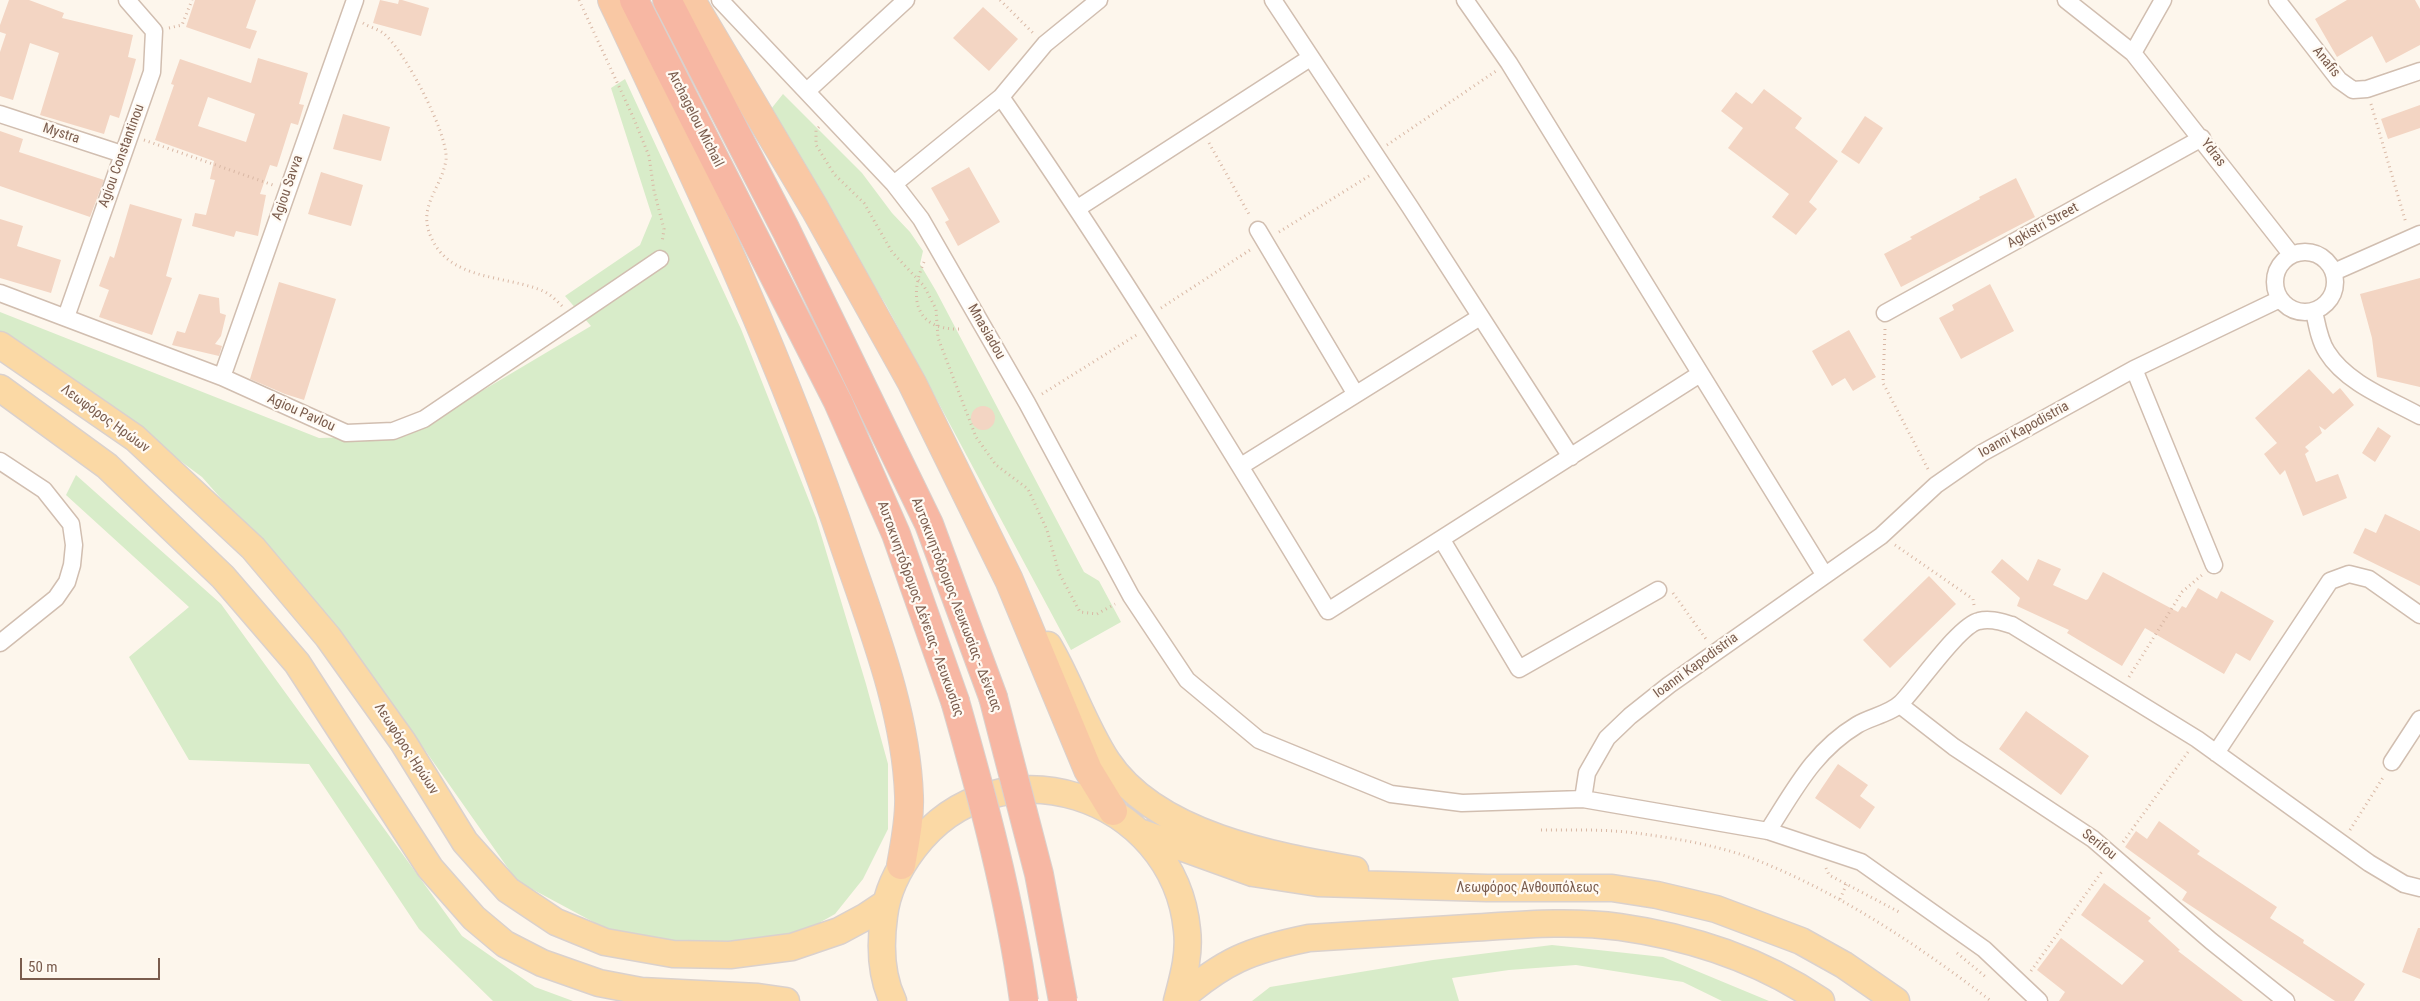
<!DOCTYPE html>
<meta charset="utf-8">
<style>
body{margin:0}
#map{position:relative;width:2420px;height:1001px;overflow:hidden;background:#fdf6ec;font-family:"Roboto Condensed",sans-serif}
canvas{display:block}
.scale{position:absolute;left:20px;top:958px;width:140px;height:22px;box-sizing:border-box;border:2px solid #7a5c4d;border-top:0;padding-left:6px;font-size:15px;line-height:18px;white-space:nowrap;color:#7a5c4d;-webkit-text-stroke:4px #fffaf3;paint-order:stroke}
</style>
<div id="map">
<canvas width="2420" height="1001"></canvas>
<div class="scale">50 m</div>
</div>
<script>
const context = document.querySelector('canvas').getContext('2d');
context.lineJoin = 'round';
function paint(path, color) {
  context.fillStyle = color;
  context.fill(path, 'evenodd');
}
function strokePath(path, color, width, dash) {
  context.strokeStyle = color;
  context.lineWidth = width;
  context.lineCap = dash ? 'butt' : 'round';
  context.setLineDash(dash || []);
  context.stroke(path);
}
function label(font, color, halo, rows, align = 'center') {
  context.font = font + ' "Roboto Condensed",sans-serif';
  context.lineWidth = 4.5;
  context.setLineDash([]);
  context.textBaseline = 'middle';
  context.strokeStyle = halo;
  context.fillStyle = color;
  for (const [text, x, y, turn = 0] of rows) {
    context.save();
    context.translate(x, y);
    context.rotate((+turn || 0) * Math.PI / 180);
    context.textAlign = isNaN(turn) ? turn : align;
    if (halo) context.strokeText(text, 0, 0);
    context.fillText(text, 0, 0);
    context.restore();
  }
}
paint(new Path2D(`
 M625 79 741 329 816 518 866 684 888 764V829L863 879 835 914 796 936 707 944 625 939 517 881 351 645 202 477 105 405 0 337V312L319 438 406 436 591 326 565 296 640 245 652 216 611 88Z
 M783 94 862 173 892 213 910 232 923 251 920 264 936 291 1084 572 1099 581 1121 622 1071 650 886 305 767 114Z
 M76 475 221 604 462 936 535 987 573 1001H493L419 929 309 764 189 760 129 657 189 607 66 495Z
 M1552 945 1663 957 1769 1001H1722L1683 982 1576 965 1509 970 1452 978 1459 1001H1252L1270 987 1433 960Z`), '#d8ecc9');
paint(new Path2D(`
 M9 0H29L64 13 62 18 133 35 128 57 136 59 131 77 119 118 110 115 104 134 40 115 59 53 30 43 13 100 0 96V52L6 34 0 32V25Z
 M195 0H256L246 28 257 31 250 49 186 27Z
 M380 0 398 4 399 0H402L429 8 421 36 373 23Z
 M2347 0H2415L2420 9V45L2386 63 2372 36 2337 57 2315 19Z
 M983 7 1018 39 989 71 953 38Z
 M258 58 308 73 299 104 304 105 298 125 291 123 277 167 270 165 260 194 266 195 258 236 236 231 234 237 192 226 195 213 206 215 215 180 210 179 214 161 155 140 174 85 171 84 180 59 251 83ZM208 97 255 114 246 142 198 126Z
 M1764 89 1802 118 1795 128 1838 161 1809 202 1817 209 1796 235 1772 217 1789 194 1728 148 1743 128 1721 111 1736 92 1752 104Z
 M2420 105V128L2388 139 2381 119Z
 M343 114 390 127 381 161 333 149Z
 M1865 116 1883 128 1859 164 1841 152Z
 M0 131 23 139 19 152 104 180 90 217 0 186Z
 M969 167 1000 222 958 246 945 222 949 220 931 188Z
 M321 172 363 185 351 226 308 214Z
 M2016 178 2035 217 1901 287 1884 254 1912 239 1910 237 1980 199 1979 197Z
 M130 204 182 219 166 276 172 278 152 335 99 317 109 290 99 286 110 256 114 258Z
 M0 219 23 226 17 246 61 260 51 293 0 278Z
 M2420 278V387L2377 377 2372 338 2360 294Z
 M279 282 336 299 304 400 285 394 250 379Z
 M1990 284 2014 331 1961 359 1939 318 1954 310 1952 305Z
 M199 294 219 298 220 313 226 315 221 336 215 344 222 346 219 356 172 345 177 331 185 333Z
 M1849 330 1876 377 1853 391 1845 378 1832 386 1812 351Z
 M2309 369 2333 394 2340 388 2354 405 2325 430 2319 426 2322 433 2305 447 2309 451 2305 454 2316 482 2338 474 2347 498 2303 516 2285 470 2280 475 2264 454 2277 443 2255 418Z
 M971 418a12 12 0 1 1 24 0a12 12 0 1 1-24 0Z
 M2378 427 2391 436 2375 462 2362 453Z
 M2385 514 2420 531V586L2353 553 2365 528 2376 533Z
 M2002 559 2028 581 2038 559 2061 569 2053 585 2086 600 2088 599 2103 572 2178 612 2182 606 2186 608 2198 588 2217 599 2221 591 2274 621 2250 661 2236 653 2224 674 2145 628 2122 666 2067 633 2069 630 2017 606 2020 598 1991 572Z
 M1929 576 1956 604 1890 668 1863 640Z
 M2026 711 2089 756 2061 795 1999 749Z
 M1838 764 1868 785 1860 796 1875 807 1860 829 1815 798Z
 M2159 821 2200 851 2197 854 2277 907 2270 918 2304 940 2303 943 2365 984 2354 1001H2335L2182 900 2187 892 2125 847 2136 831 2147 839Z
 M2104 883 2151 918 2148 921 2180 950 2178 951 2243 1001H2059L2065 992 2037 970 2061 938 2122 985 2144 961 2081 915Z
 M2418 928H2420V979L2402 972Z`), '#f3d5c3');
const minor = new Path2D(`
 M720 0 894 184 921 219 1027 403 1131 596 1187 680 1259 740 1391 794 1462 803 1583 799
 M1273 0 1410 207 1571 457
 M1465 0 1509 63 1824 574
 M2066 0 2133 53 2291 254
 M2277 0 2339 80 2353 90 2367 89 2420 71
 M2133 53 2163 0
 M807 91 906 0
 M1001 97C1117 264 1223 437 1328 611L1700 374
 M0 114 122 154
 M894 184 1001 97 1045 44 1099 0
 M1078 208 1310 58
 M1258 230 1355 393
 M2275 282a30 30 0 1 1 60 0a30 30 0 1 1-60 0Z
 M2334 272 2420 234
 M0 293 222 377 346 433 393 431 424 419 660 259
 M2314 311C2317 324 2319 340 2327 352 2346 383 2389 399 2420 416
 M1885 313 2202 138
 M66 317 152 72 154 31 127 0
 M2134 369 2214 565
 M222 377 355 0
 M0 461 44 490 71 524 74 545 72 565 67 582 56 598 0 643
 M1241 466 1480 317
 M1442 540 1519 669 1658 590
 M1900 705 1954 747 2093 839 2211 941 2286 1001
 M2216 753 2330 581 2349 574 2369 579 2420 615
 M2392 762 2420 719
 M1768 831C1795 789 1814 751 1857 725 1870 717 1890 714 1901 703 1918 686 1959 625 1979 621 1990 618 2001 622 2012 625L2197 739 2369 863 2404 884 2420 888
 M2039 1001 1984 949 1861 862 1768 831 1583 799 1587 773 1607 738 1630 716 1669 685 1881 536 1936 485 1982 453 2134 369 2280 299`);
const primary = new Path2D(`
 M0 345 135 438 253 548 328 637 403 742 465 842 508 890 556 922 605 942 673 954 730 955 792 947 839 931 865 917 886 903
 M0 388 107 466 223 577 297 663 430 868 474 918 505 944 542 963 599 983 641 991 758 997 786 1001
 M1048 645C1070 682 1083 724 1107 761 1156 835 1274 856 1355 870
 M1142 833 1253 873 1318 883 1487 888H1612L1657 895 1716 909 1801 941 1844 965 1896 1001
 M893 1001C880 974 880 945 884 916 887 890 898 869 914 848 998 737 1174 795 1187 930 1190 955 1183 978 1177 1001
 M1178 1001C1223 961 1250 950 1309 938 1362 935 1415 931 1468 928 1518 925 1570 920 1620 927 1691 937 1762 961 1821 1001`);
const trunk = new Path2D(`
 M612 0C697 180 783 361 846 550 873 629 906 712 909 796 910 819 905 842 901 865
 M691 0 815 209 912 383 1009 580 1088 770 1113 811`);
const motorway = new Path2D(`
 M634 0 838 402 896 534 955 701
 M667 0 786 230 929 524 993 697`);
strokePath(minor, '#d1beb0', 19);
strokePath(primary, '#dad1cd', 29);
strokePath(trunk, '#dad1cd', 30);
strokePath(motorway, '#dad1cd', 30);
strokePath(new Path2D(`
 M579 0 634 119 649 156 654 191 664 229 662 243
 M1000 0 1033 33
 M363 23C369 27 378 29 383 33 404 49 449 135 446 160 441 191 414 208 434 243 454 279 503 276 538 289 548 292 555 299 562 306
 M169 28 182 25 192 0
 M2371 104 2406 223
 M819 127 816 130V145L834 174 864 203 892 252 924 286 936 309 938 338 976 437 996 465 1028 489 1047 530 1059 573 1080 612 1097 614 1115 604
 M144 140 273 185
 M1209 143 1250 216
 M1387 145 1496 71
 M1279 232 1369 176
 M924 262C909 296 914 330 959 329
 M1161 308 1250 250
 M1885 329 1883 383 1929 471
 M1042 394 1138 334
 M1895 545 1973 599 1974 605
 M1673 593 1706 639
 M2129 677 2182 592 2202 575
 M1541 830C1575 830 1610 829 1643 834 1680 839 1719 846 1754 859 1840 893 1918 945 1991 1001
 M2350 830 2384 776
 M2123 842 2188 752
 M1826 868 1829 875 1901 913
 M1840 899 1847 883
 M1957 953 1987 978
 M2031 971 2103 870`), '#d9b8a5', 3, [1, 4]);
strokePath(minor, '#fff', 16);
strokePath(primary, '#fbd9a5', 26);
strokePath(trunk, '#f9c8a4', 28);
strokePath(motorway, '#f7b7a3', 28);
const motorwayBridge = new Path2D(`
 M993 697 1039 874 1063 1001
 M955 701C983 799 1010 899 1024 1001`);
strokePath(motorwayBridge, '#dad1cd', 30, []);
strokePath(motorwayBridge, '#f7b7a3', 28);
label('14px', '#7a5c4d', '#fffaf3', [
 ["Anafis",2326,62,51],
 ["Archagelou Michail",695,119,63],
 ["Mystra",61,134,18],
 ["Ydras",2213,153,52],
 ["Agiou Constantinou",122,156,-70],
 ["Agiou Savva",288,188,-71],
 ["Agkistri Street",2043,226,-29],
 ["Mnasiadou",986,332,60],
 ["Agiou Pavlou",301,413,24],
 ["Λεωφόρος Ηρώων",105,419,36],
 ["Ioanni Kapodistria",2024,430,-29],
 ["Αυτοκινητόδρομος Λευκωσίας - Δένειας",956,605,69],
 ["Αυτοκινητόδρομος Δένειας - Λευκωσίας",920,609,70],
 ["Ioanni Kapodistria",1696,666,-36],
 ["Λεωφόρος Ηρώων",406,749,57],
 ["Serifou",2099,845,38],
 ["Λεωφόρος Ανθουπόλεως",1528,888]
]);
</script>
